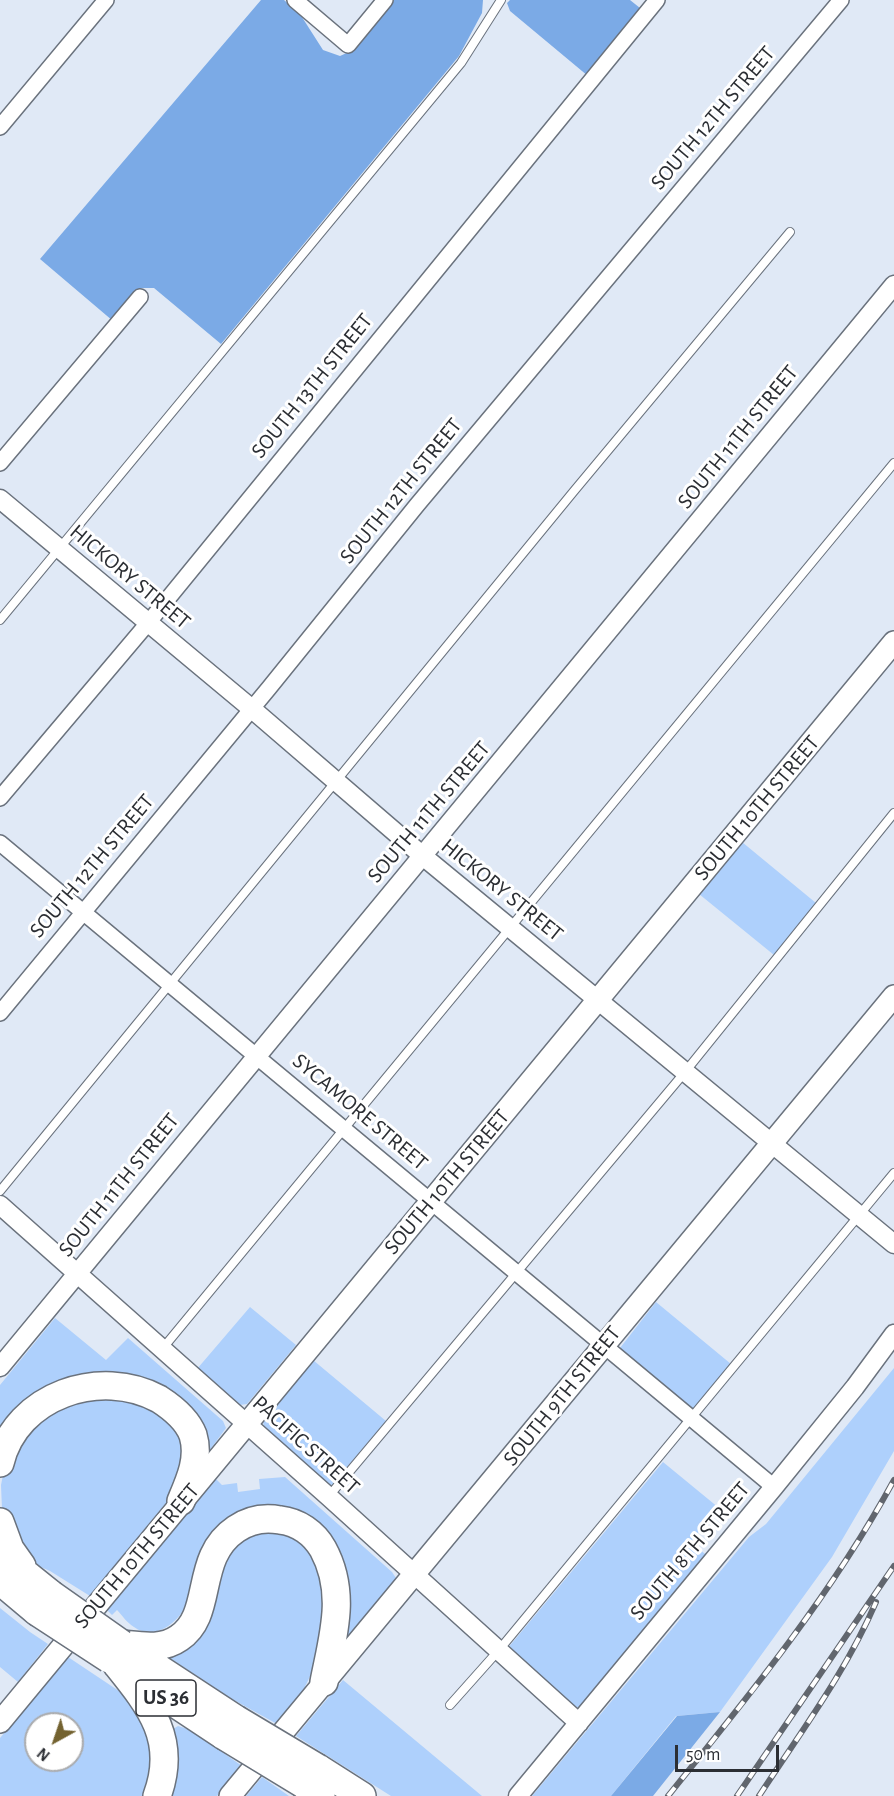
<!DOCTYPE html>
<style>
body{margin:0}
#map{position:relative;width:894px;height:1796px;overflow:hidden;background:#e0e9f6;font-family:"Alegreya Sans",sans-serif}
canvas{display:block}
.north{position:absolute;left:24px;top:1712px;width:60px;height:60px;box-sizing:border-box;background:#fff;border:2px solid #aaabad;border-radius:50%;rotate:220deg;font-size:16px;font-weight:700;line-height:24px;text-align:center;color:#2b2e33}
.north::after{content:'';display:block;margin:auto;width:21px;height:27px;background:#736230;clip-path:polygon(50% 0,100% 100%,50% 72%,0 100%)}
.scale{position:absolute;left:675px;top:1745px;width:104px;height:27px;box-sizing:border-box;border:3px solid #2b2e33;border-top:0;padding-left:8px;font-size:18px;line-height:21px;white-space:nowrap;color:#2b2e33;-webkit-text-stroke:4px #fff;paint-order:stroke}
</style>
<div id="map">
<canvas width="894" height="1796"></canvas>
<div class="north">N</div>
<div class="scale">50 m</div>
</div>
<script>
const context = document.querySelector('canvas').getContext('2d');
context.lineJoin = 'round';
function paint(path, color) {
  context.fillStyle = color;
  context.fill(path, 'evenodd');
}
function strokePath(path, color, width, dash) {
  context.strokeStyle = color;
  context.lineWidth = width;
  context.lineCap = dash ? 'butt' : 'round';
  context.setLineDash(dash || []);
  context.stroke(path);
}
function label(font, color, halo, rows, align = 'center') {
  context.font = font + ' "Alegreya Sans",sans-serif';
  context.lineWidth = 6;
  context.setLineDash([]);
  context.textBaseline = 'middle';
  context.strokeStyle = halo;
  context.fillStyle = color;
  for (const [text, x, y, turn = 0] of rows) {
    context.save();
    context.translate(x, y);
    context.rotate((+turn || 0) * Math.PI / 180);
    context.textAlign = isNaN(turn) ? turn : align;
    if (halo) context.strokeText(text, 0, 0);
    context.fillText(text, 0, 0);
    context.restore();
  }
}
paint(new Path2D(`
 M742 842 816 903 774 955 699 894Z
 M656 1302 731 1364 692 1411 623 1353 620 1348Z
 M250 1307 296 1345 247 1404 240 1405 197 1369Z
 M55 1318 106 1360 128 1338 223 1421 226 1428 201 1462 200 1438 111 1377 0 1437V1385Z
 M313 1360 386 1421 330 1487 264 1427 263 1421Z
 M894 1368V1451L832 1557 720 1712 676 1716 611 1796H532L749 1537 766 1524Z
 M127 1396 170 1419 187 1448 175 1492 90 1596 50 1571 34 1564 2 1509 1 1485 6 1460 15 1438 63 1402Z
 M663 1462 719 1508 690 1542 709 1557 583 1707H573L507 1649Z
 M285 1477 392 1572 396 1578 393 1585 343 1644 333 1552 259 1512 187 1614 183 1611C172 1627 152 1640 134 1627 127 1623 122 1615 117 1610L112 1615 107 1610 216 1479 222 1485 237 1483 238 1492 260 1489 259 1479Z
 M261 1526 307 1542 330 1585 312 1672 303 1691 277 1724 232 1699 162 1653 221 1551Z
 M0 1608 30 1632 48 1644 18 1682 0 1667Z
 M68 1657 128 1697 138 1709 154 1755 147 1796H0V1738ZM36 1724H72V1760H36Z
 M343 1680 482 1796H391L296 1736Z
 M178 1726 191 1730 242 1766 217 1796H163L168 1737 173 1729Z
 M262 1777 289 1796H246Z`), '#aed0fc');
paint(new Path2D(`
 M261 0H284L300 14 323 50 340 56 351 51 394 0H483L482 13 459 56 221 344 154 288H142L113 321 40 259Z
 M510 0H630L640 8 588 76 510 11 507 3Z
 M720 1712 653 1796H611L677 1716Z`), '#7baae6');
const service = new Path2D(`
 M0 620 461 63 501 0
 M0 1191 574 491 790 232
 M163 1348 894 463
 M329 1496 685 1072 894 813
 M450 1705 499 1650 894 1173`);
const minor = new Path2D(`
 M295 0 348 45 385 0
 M0 127 106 0
 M0 463 140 297
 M0 798 148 623 657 0
 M0 843 774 1487
 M0 1013 269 688 417 505 841 0`);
const tertiary = new Path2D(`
 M0 499 252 709 424 857 894 1244
 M0 1205 329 1497 579 1723
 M0 1367 894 285
 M518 1796 774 1487 855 1387 894 1334`);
const secondary = new Path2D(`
 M0 1722 894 642
 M230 1796 894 996`);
const motorway = new Path2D(`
 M0 1463C16 1395 101 1367 159 1399 173 1408 187 1419 193 1435 200 1458 190 1480 181 1501
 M0 1522 10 1549 22 1566
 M0 1553 51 1594
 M0 1581 37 1612
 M122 1644C142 1646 162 1650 179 1638 215 1614 193 1558 236 1529 249 1520 264 1517 280 1520 298 1522 314 1533 323 1549 347 1593 333 1636 324 1682
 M123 1645 236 1719
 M117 1665C150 1706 178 1740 157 1796
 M135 1677 224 1736
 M318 1768 362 1796
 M303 1784 321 1796`);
strokePath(service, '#6a727d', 10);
strokePath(minor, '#6a727d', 18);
strokePath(tertiary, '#6a727d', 21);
strokePath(secondary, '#6a727d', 24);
strokePath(motorway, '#6a727d', 30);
strokePath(service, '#fff', 8);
strokePath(minor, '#fff', 15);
strokePath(tertiary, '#fff', 18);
strokePath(secondary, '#fff', 21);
strokePath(motorway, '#fff', 27);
const rail = new Path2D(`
 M668 1796C749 1696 832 1594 894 1480
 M737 1796 894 1566
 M759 1796C800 1733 846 1672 876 1602`);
strokePath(rail, '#61666e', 6);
strokePath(rail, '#fff', 4, [11]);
const motorwayBridge = new Path2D(`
 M51 1594 122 1644
 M37 1612 109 1659
 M236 1719 318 1768
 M224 1736 303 1784`);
strokePath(motorwayBridge, '#6a727d', 30, []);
strokePath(motorwayBridge, '#fff', 27);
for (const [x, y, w] of [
 [166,1698,60]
]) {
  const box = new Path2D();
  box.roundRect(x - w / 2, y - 18, w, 36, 4.5);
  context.fillStyle = '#fff';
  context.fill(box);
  strokePath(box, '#2b2e33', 1.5);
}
label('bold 21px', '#2b2e33', null, [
 ["US 36",166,1698]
]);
label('22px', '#2b2e33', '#fff', [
 ["SOUTH 12TH STREET",713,118,-50],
 ["SOUTH 13TH STREET",312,386,-51],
 ["SOUTH 11TH STREET",738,437,-51],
 ["SOUTH 12TH STREET",401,491,-51],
 ["HICKORY STREET",130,577,40],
 ["SOUTH 10TH STREET",757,808,-50],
 ["SOUTH 11TH STREET",429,812,-50],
 ["SOUTH 12TH STREET",92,866,-50],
 ["HICKORY STREET",502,890,39],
 ["SYCAMORE STREET",360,1112,40],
 ["SOUTH 10TH STREET",447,1182,-50],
 ["SOUTH 11TH STREET",119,1185,-51],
 ["SOUTH 9TH STREET",562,1396,-51],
 ["PACIFIC STREET",306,1445,42],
 ["SOUTH 8TH STREET",690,1551,-50],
 ["SOUTH 10TH STREET",137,1556,-50]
]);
</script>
